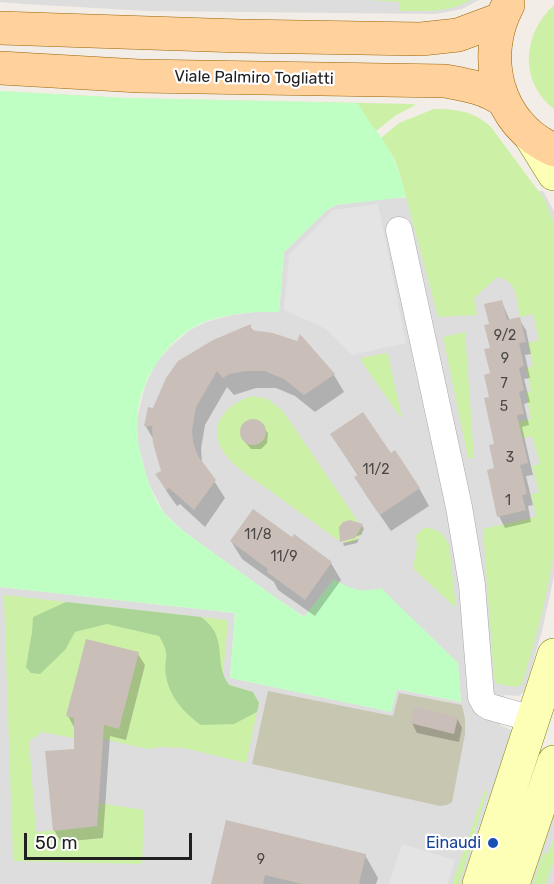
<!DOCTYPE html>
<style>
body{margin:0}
#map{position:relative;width:554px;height:884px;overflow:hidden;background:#f2ede6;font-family:Rubik,sans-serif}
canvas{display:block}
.scale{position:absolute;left:24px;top:833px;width:168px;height:27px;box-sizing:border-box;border:3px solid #202020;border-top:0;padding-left:8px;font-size:18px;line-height:21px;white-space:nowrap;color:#202020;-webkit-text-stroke:4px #fff;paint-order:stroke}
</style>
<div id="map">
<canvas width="554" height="884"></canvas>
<div class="scale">50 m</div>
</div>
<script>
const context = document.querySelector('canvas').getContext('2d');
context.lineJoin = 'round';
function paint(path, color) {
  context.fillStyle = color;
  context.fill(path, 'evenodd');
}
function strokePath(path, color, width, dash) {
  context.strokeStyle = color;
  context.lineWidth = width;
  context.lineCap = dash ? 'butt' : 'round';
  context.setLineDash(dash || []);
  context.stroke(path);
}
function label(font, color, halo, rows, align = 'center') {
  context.font = font + ' Rubik,sans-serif';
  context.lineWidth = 4.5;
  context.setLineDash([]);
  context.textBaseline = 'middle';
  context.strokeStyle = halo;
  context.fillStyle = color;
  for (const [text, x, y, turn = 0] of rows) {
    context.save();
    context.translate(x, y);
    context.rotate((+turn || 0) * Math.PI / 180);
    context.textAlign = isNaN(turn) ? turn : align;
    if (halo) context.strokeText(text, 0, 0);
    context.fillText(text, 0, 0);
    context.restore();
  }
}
paint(new Path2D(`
 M0 0H479L462 9 436 14 147 11 25 4 0 2Z
 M543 191 554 211V576L542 631 525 691 519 696 504 695 500 725 511 730 513 733 462 884H0V587L235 613 230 678 391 711 396 689 461 702 458 663 368 591 353 590 334 580 305 617 271 595 182 530 164 513 148 482 138 444 137 418 145 386 156 363 170 347 190 330 206 322 232 315 261 311 279 312 284 252 327 210 336 205 380 199Z
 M554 806V884H527Z`), '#dedddd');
paint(new Path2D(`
 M268 691 393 716 399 693 462 705 465 719V734L452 802 447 805 440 806 252 764Z`), '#c7c6b0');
paint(new Path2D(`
 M369 0H471C448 13 425 11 400 11V2Z
 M554 5V109C519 82 522 34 554 5Z
 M0 91 125 98 412 104 416 105 396 115 376 131 369 133Z
 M434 109C456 109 474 111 491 127L545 200 554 224V551C547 596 536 640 522 684L516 687 497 684 494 678 483 529 536 517 531 494 539 492 532 466 540 464 532 436 522 438 491 427 531 419 526 393 531 391 526 368 533 366 528 343 539 340 533 314 520 317C517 300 517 280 497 277L474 298 477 315 438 317 401 178 395 160 381 138 399 123Z
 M465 332 474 458H468L443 337Z
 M387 353 388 354 402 419 361 361V358Z
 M252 396 268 399 283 411 359 523 362 531 356 541 347 543 338 540C315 523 292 507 269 490 256 481 240 471 229 459 204 431 221 406 252 396Z
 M424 528C436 527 444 534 449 544L456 608 413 568 417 547 416 535Z
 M4 595 228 620 223 676 229 685 253 692 259 703 246 763 184 748 160 747 148 749 103 739 74 738 42 732 29 741 36 832 97 826 99 803 144 810 142 864 13 861Z
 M485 790 487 792 459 884H452Z
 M554 837V860L546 884H533L542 856 549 851Z`), '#cdf0a7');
paint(new Path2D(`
 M66 602 201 617C230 638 212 661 229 685L253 692 259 703 257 712 234 724 201 725C185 714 169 696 166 676 163 656 172 658 159 636L107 624 75 632 65 650 40 674 31 673 26 667 32 632 33 617Z`), '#abd597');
paint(new Path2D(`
 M0 91 125 98 358 103C365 118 376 129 385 143 396 159 401 178 406 197L336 205 327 210 284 252 279 312C255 311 230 314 207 321 169 334 138 381 137 420 136 434 139 447 142 460 147 478 153 500 165 514 179 530 198 541 215 554 245 575 274 597 304 617L334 579C351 590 362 593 381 588L458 663 461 702 397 689 391 712 230 678 235 613 0 587Z`), '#c0ffc3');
paint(new Path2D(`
 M378 204 406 343 352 355 326 329 284 310 289 255 333 210Z
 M402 844 455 860 448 884H389Z`), '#e4e4e4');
paint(new Path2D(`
 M502 302 510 321 519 319 526 330 531 354 525 355 530 378 524 379 530 402 524 404 529 425 522 427 533 475 526 476 533 505 528 506 531 522 505 528 499 516 491 398 490 325Z
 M250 326 254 332 298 343 301 337 334 375 344 392 315 412 295 396 276 388H256L234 395 227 387 205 425 201 449 202 462 225 498 205 527 180 504 177 506 167 492 158 475 163 472 155 442 145 425 154 410Z
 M248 421H258L268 433 267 443 261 449H251L241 437V428Z
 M332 435 391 455 419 488 429 506 391 531 366 495 356 478 358 476Z
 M362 525 364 529 361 535 342 540Z
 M292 539 331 563 341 580 315 616 278 590 274 582 242 559 231 541Z
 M359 539 357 543 344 546 343 543Z
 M138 654 145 665 126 740 110 736 103 838 61 842 54 830 75 750 74 727 68 716Z
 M457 718 462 728 459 742 417 733 412 723Z
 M365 855 378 878 376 884H212Z`), '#0003');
paint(new Path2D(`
 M502 300 507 320 520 317 526 342 519 343 524 366 519 368 524 390 519 392 524 414 517 415 528 463 520 465 527 494 522 495 526 510 497 517 487 470 494 468 489 445 494 444 484 398 489 397 484 375 490 373 484 349 490 348 484 325 489 324 484 304Z
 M251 324V330L273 333 297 341 300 334 335 374 304 395 284 379 265 371H245L229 374 223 378 217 371 196 407 192 430 193 443 198 456 216 480 194 510 169 488 166 490 155 474 161 471 153 443 152 426H144L148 407 153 408 166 378 178 361 213 340Z
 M363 412 391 453 395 450 420 488 380 515 354 477 358 475 330 434Z
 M240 432a13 13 0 1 1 26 0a13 13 0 1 1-26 0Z
 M253 509 292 537 294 534 332 562 305 600 267 572 268 569 230 541Z
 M350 520 363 524 355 538 340 542 339 527 343 522Z
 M86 639 139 652 119 729 104 725 97 826 53 831 45 751 74 749V718L66 716Z
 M414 706 458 717 454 734 410 723Z
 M226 820 366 854 359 884H302L265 875 263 884H211Z`), '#cabfb8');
const street = new Path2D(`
 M399 230 459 507 472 585 481 697 485 704 490 707 533 719`);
const secondary = new Path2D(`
 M531 137 554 174
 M479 884 554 655
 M513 884 554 762`);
const primary = new Path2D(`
 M508 5C480 57 497 125 554 150
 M0 28 240 36 421 39 458 35 501 19
 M0 68 139 76 445 81C467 85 486 88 504 101`);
strokePath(street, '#a7a7a7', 27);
strokePath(secondary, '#757e00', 34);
strokePath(primary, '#9c6300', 34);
strokePath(street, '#fff', 26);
strokePath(secondary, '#feffb6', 33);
strokePath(primary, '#ffd29d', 33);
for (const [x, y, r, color] of [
 [493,843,6,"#1a4fb4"]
]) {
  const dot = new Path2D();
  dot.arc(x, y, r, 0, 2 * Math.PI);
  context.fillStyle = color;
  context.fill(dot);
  strokePath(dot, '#fff', 2);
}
label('14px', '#4a4846', null, [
 ["9/2",505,336],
 ["9",505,359],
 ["7",504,384],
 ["5",504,407],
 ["3",510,458],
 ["11/2",376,470],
 ["1",508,501],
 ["11/8",258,535],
 ["11/9",284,557],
 ["9",261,860]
]);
label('16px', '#202020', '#fff', [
 ["Viale Palmiro Togliatti",254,78,1]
]);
label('16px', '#164399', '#fff', [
 ["Einaudi",481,843]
], 'right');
</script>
